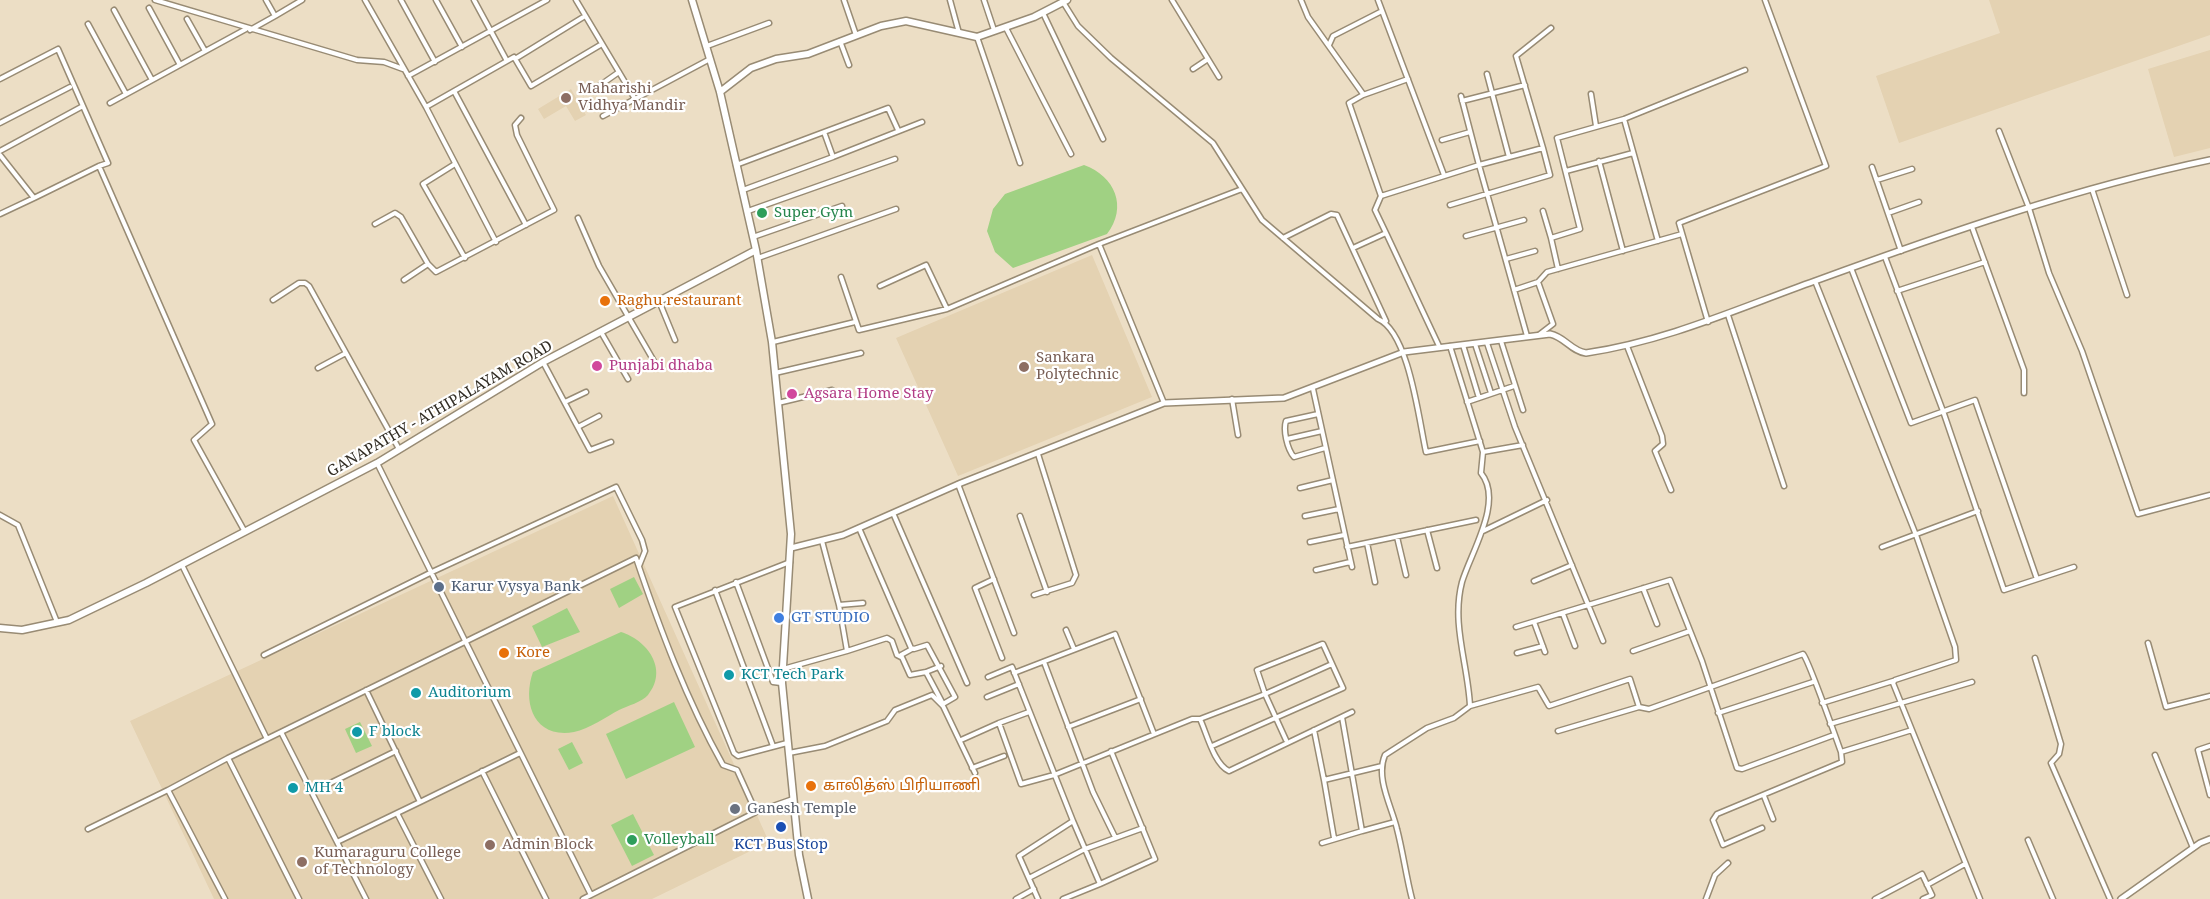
<!DOCTYPE html>
<meta charset="utf-8">
<style>
body{margin:0}
canvas{display:block;background:#ecdec5}
</style>
<canvas width="2210" height="899"></canvas>
<script>
const context = document.querySelector('canvas').getContext('2d');
context.lineJoin = 'round';
function paint(path, color) {
  context.fillStyle = color;
  context.fill(path, 'evenodd');
}
function strokePath(path, color, width, dash) {
  context.strokeStyle = color;
  context.lineWidth = width;
  context.lineCap = dash ? 'butt' : 'round';
  context.setLineDash(dash || []);
  context.stroke(path);
}
function label(font, color, halo, rows, align = 'center') {
  context.font = font + ' "Noto Serif","Noto Sans Tamil",serif';
  context.lineWidth = 4.5;
  context.setLineDash([]);
  context.textBaseline = 'middle';
  context.strokeStyle = halo;
  context.fillStyle = color;
  for (const [text, x, y, turn = 0] of rows) {
    context.save();
    context.translate(x, y);
    context.rotate((+turn || 0) * Math.PI / 180);
    context.textAlign = isNaN(turn) ? turn : align;
    if (halo) context.strokeText(text, 0, 0);
    context.fillText(text, 0, 0);
    context.restore();
  }
}
paint(new Path2D(`
 M1989 0H2210V35L1899 143 1876 76 2000 33Z
 M2210 50V148L2174 157 2148 69Z
 M571 89 586 115 575 121 566 106 544 119 538 109Z
 M1092 255 1152 397 958 476 896 338Z
 M613 496 769 842 652 899H214L130 721Z`), '#e4d2b2');
paint(new Path2D(`
 M1084 165C1115 176 1128 207 1107 234L1013 268 995 252 987 231 993 209 1005 194Z
 M634 577 643 594 619 608 610 589Z
 M567 608 580 632 542 647 532 626Z
 M621 632C647 640 669 669 648 695 642 702 627 706 619 710 606 717 589 729 574 732 534 739 522 703 533 672Z
 M674 702 695 747 626 779 606 734Z
 M360 722 372 746 356 753 345 729Z
 M572 742 583 763 569 770 558 749Z
 M633 814 654 855 632 866 611 825Z`), '#a0d183');
const minor = new Path2D(`
 M155 0 357 60 384 62 403 69
 M266 0 275 16 302 0
 M365 0 426 107 514 57 531 86 602 44
 M401 0 435 62
 M436 0 462 47
 M474 0 507 61
 M576 0 635 99 603 116
 M844 0 856 35
 M950 0 959 33
 M984 0 994 30
 M1172 0 1219 77
 M1301 0 1308 17 1363 94
 M1378 0 1444 175
 M1063 2 1078 26 1111 58 1213 143 1262 220 1378 319C1409 332 1419 421 1426 452L1480 441
 M149 8 180 65
 M114 10 152 80
 M1043 13 1103 139
 M187 19 205 51
 M88 24 126 94
 M1006 28 1071 154
 M250 30 275 16
 M977 37 1020 163
 M840 41 849 65
 M1329 45 1333 36 1382 11
 M707 46 769 23
 M515 59 585 16
 M1193 69 1208 59
 M1487 74 1509 157
 M408 76 547 0
 M0 79 58 49 108 163 99 166
 M599 86 619 72
 M454 91 526 225
 M1591 94 1596 126
 M1461 96 1479 165 1543 148 1516 56 1551 28
 M635 99 710 59
 M1462 101 1525 85
 M110 103 246 29
 M426 107 496 242
 M1624 119 1658 241
 M0 123 70 87
 M1999 131 2029 208 2049 273 2082 351 2138 514 2210 495
 M824 132 888 108 898 130
 M1442 140 1470 132
 M0 151 83 106
 M0 155 34 198 99 166 212 424 194 440 245 532
 M833 157 922 122
 M1599 161 1623 251
 M455 164 423 184 465 258
 M736 165 824 132 833 157 743 190
 M1872 167 1901 251
 M1566 171 1633 153
 M1877 180 1912 169
 M2092 189 2127 295
 M1381 196 1349 103 1363 95 1408 79
 M1450 205 1550 175 1543 148
 M748 211 895 159
 M1543 211 1551 238
 M1888 213 1919 202
 M0 214 34 198
 M578 218 599 266 655 363
 M375 224 395 213 401 217 428 264 436 272 554 210 517 135 515 125 521 118
 M1972 227 2024 370V393
 M1386 233 1375 210 1381 196 1479 165 1527 336
 M1466 236 1524 220
 M753 237 842 206
 M1283 238 1331 214 1337 215 1386 321
 M1099 244 1242 189
 M1353 248 1386 233 1439 346
 M1885 257 1943 411 2004 590 2074 567
 M758 258 896 209
 M1506 259 1535 251
 M1851 268 1911 423 1975 400 2037 579
 M1558 269 1551 238 1580 229 1557 138 1624 119 1745 70
 M841 277 859 330 947 309 1099 244 1164 403
 M404 280 428 264
 M1815 281 1916 535 1955 647 1956 660 1895 680 1893 683 1980 899
 M880 286 926 265 947 309
 M1514 290 1538 282
 M1897 291 1985 262
 M273 300 299 283H305L309 286 399 449
 M659 301 675 340
 M1728 315 1784 486
 M1708 322 1679 223 1826 166 1765 0
 M601 332 628 379
 M1540 334 1553 324 1538 282 1547 272 1682 234
 M1501 341 1523 410
 M773 342 855 322
 M1487 343 1515 427 1603 641
 M1475 344 1491 393
 M1463 345 1479 398
 M1627 346 1662 436 1663 444 1655 451 1671 490
 M543 362 590 450 611 442
 M318 368 346 353
 M775 373 861 353
 M1313 389 1352 567
 M1232 399 1238 435
 M565 402 586 392
 M1467 402 1514 386
 M778 403 832 390
 M1318 414 1286 421C1283 430 1287 449 1294 457L1325 448
 M578 427 599 416
 M1287 439 1322 431
 M1483 452 1523 445
 M377 463 591 895
 M958 484 1014 633
 M1300 488 1333 480
 M893 513 967 683
 M0 515 18 525 57 622
 M1020 516 1047 592
 M1305 516 1339 509
 M859 528 911 648 914 649 927 645 955 697 943 704 926 672 910 675 901 655 912 649
 M1427 530 1437 568
 M1483 531 1547 500
 M1397 537 1406 575
 M1310 542 1344 535
 M1367 543 1375 582
 M1347 547 1476 520
 M1882 547 1978 511
 M182 565 267 739
 M1316 570 1350 562
 M994 579 975 588 1002 658
 M1534 581 1572 565
 M736 582 773 682 781 683
 M1643 588 1657 624
 M715 590 773 746
 M1034 595 1072 583 1076 575 1038 454
 M839 605 863 603
 M1563 614 1575 646
 M1534 622 1545 652
 M1516 627 1670 580 1702 661 1737 768 1742 769 1834 735
 M1066 630 1074 649
 M2148 643 2166 707 2210 696
 M847 651 887 638 892 641 897 655 901 657
 M1633 651 1690 631
 M1517 653 1543 646
 M264 655 432 572 616 487 642 540 645 551 639 566
 M2035 658 2061 744 2059 754 2051 763 2110 899
 M1044 662 1093 792 1115 837
 M783 669 847 651 839 605 822 541
 M926 672 941 666
 M1014 673 1115 634 1154 734
 M988 677 1012 667 1073 821
 M987 697 1019 684
 M1822 703 1893 681
 M1470 706 1538 687 1549 706 1630 679 1639 707
 M1029 712 999 723 1021 784 1054 775 1192 719H1200C1207 734 1214 764 1229 771L1352 712
 M1718 713 1813 682
 M1342 717 1362 831 1395 822
 M1200 719 1265 694 1286 740
 M1830 724 1972 682
 M1068 727 1141 699
 M1314 730 1324 780 1382 766
 M1558 731 1639 707 1649 709 1803 654C1808 659 1836 738 1841 752L1842 762 1717 814 1713 820 1723 845 1762 828
 M281 732 366 899
 M961 740 999 723
 M787 743 738 756 734 753 675 607 790 562
 M1212 746 1343 688 1323 644H1322L1257 670 1265 694 1332 664
 M2210 746 2198 750 2210 795
 M1841 752 1912 730
 M789 753 825 746 887 721 895 710 932 695 943 706 975 773
 M2155 755 2193 848
 M972 768 1004 756
 M482 771 546 899
 M1324 780 1334 838
 M312 792 396 751
 M1764 796 1773 819
 M420 802 520 753
 M397 813 441 899
 M88 829 168 790
 M2028 840 2053 899
 M337 842 420 802 366 690
 M1322 843 1362 831
 M1029 878 1085 849 1143 828
 M1100 884 1155 859 1111 751
 M1927 885 1965 864
 M225 899 168 790 228 758
 M299 899 228 758 636 558C660 629 686 699 723 765L737 770 756 812
 M583 899 756 812 793 799
 M1016 899 1034 889
 M1038 899 1019 856 1073 821 1100 884 1063 899
 M1412 899C1406 876 1403 852 1397 829 1392 807 1375 778 1385 755L1427 728 1454 718 1470 706C1468 664 1451 624 1462 582 1471 552 1504 501 1481 473L1483 452 1450 346
 M1706 899 1715 875 1728 863
 M1875 899 1922 874 1932 895 1923 899`);
const tertiary = new Path2D(`
 M791 548 843 535 961 483 1164 403 1284 398 1404 352 1550 334C1565 337 1571 351 1586 353 1667 341 1739 308 1815 281 1944 234 2075 188 2210 160
 M2121 899 2200 843 2210 839`);
const secondary = new Path2D(`
 M692 0 720 92 756 250 772 342 791 534 782 683 799 855 808 899
 M720 92 751 68 776 59 808 54 881 26 906 21 977 37 1034 17 1067 0
 M0 628 22 630 69 620 146 583 377 463 543 362 756 250`);
strokePath(minor, '#988b74', 7);
strokePath(tertiary, '#988b74', 8);
strokePath(secondary, '#988b74', 9);
strokePath(minor, '#fff', 4);
strokePath(tertiary, '#fff', 5);
strokePath(secondary, '#fff', 6);
for (const [x, y, r, color] of [
 [566,98,6,"#8d6e63"],
 [762,213,6,"#2e9e5b"],
 [605,301,6,"#e8710a"],
 [597,366,6,"#d1479c"],
 [1024,367,6,"#8d6e63"],
 [792,394,6,"#d1479c"],
 [439,587,6,"#5c6f8a"],
 [779,618,6,"#3f7fe0"],
 [504,653,6,"#e8710a"],
 [729,675,6,"#0f9aa8"],
 [416,693,6,"#0f9aa8"],
 [357,732,6,"#0f9aa8"],
 [811,786,6,"#e8710a"],
 [293,788,6,"#0f9aa8"],
 [735,809,6,"#6b7280"],
 [781,827,6,"#1a4fb4"],
 [632,840,6,"#2e9e5b"],
 [490,845,6,"#8d6e63"],
 [302,862,6,"#8d6e63"]
]) {
  const dot = new Path2D();
  dot.arc(x, y, r, 0, 2 * Math.PI);
  context.fillStyle = color;
  context.fill(dot);
  strokePath(dot, '#fff', 2);
}
label('15px', '#785e54', '#fff', [
 ["Maharishi",578,89],
 ["Vidhya Mandir",578,106],
 ["Sankara",1036,358],
 ["Polytechnic",1036,375],
 ["Admin Block",502,845],
 ["Kumaraguru College",314,853],
 ["of Technology",314,870]
], 'left');
label('15px', '#27864d', '#fff', [
 ["Super Gym",774,213],
 ["Volleyball",644,840]
], 'left');
label('15px', '#c56008', '#fff', [
 ["Raghu restaurant",617,301],
 ["Kore",516,653],
 ["காலித்ஸ் பிரியாணி",823,786]
], 'left');
label('15px', '#b23c85', '#fff', [
 ["Punjabi dhaba",609,366],
 ["Agsara Home Stay",804,394]
], 'left');
label('15px', '#322d24', '#fff', [
 ["GANAPATHY - ATHIPALAYAM ROAD",440,409,-30]
]);
label('15px', '#4e5e75', '#fff', [
 ["Karur Vysya Bank",451,587]
], 'left');
label('15px', '#366cbe', '#fff', [
 ["GT STUDIO",791,618]
], 'left');
label('15px', '#0d838f', '#fff', [
 ["KCT Tech Park",741,675],
 ["Auditorium",428,693],
 ["F block",369,732],
 ["MH 4",305,788]
], 'left');
label('15px', '#5b616d', '#fff', [
 ["Ganesh Temple",747,809]
], 'left');
label('15px', '#164399', '#fff', [
 ["KCT Bus Stop",781,845]
]);
</script>
